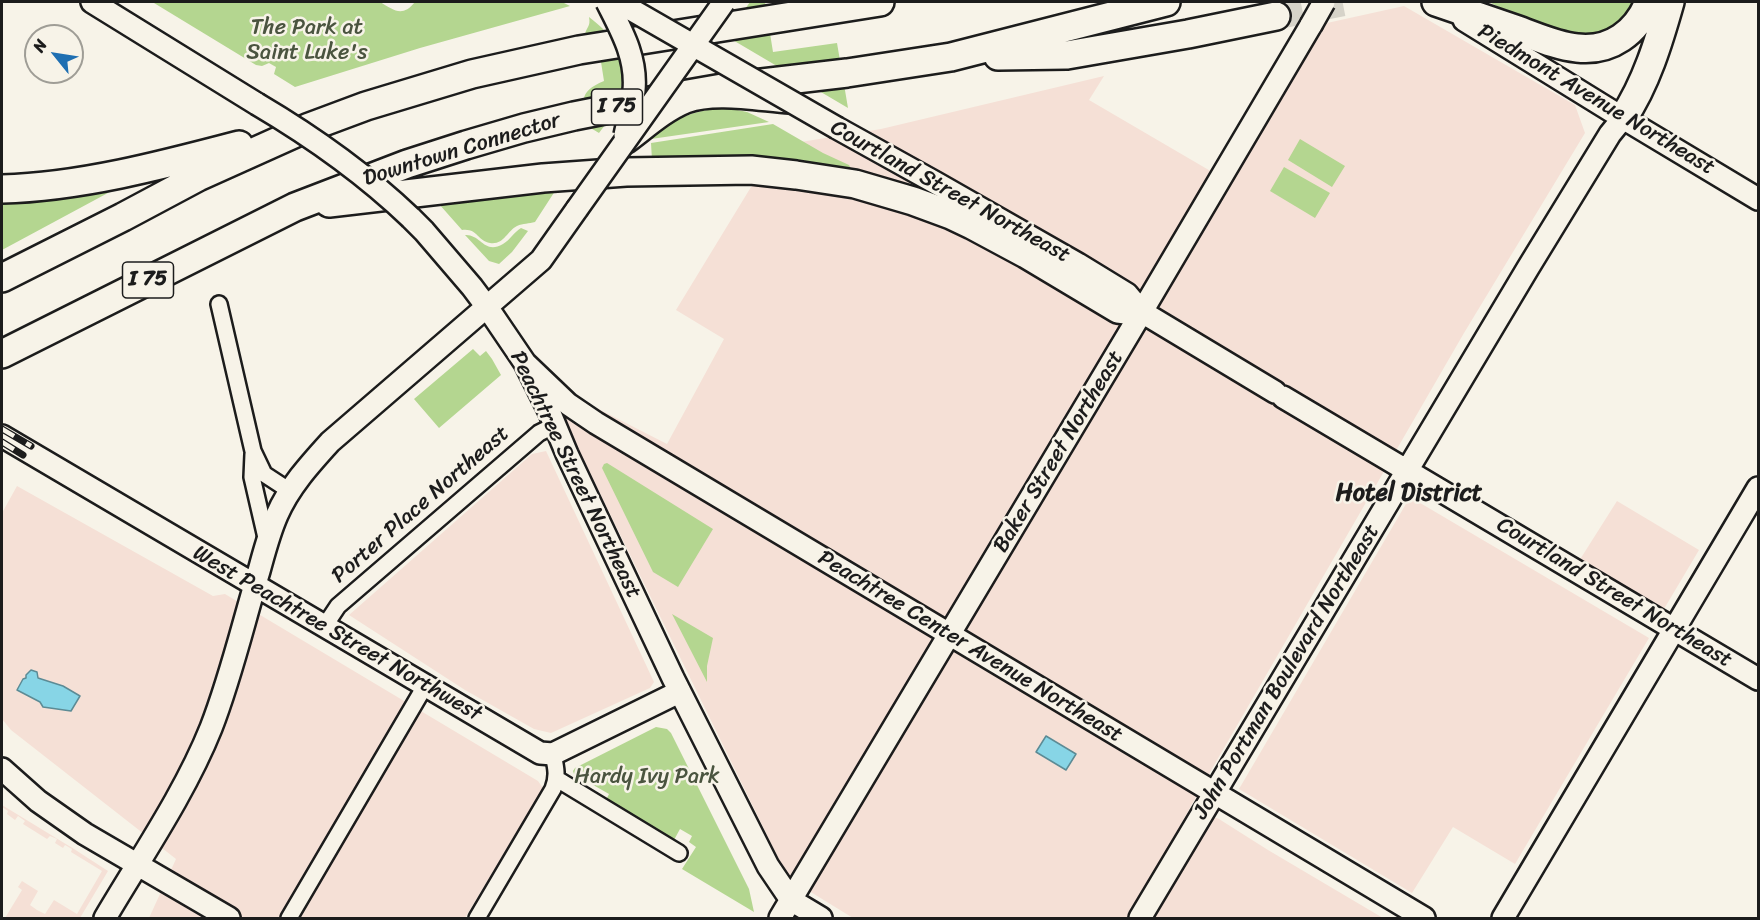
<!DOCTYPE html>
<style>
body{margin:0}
#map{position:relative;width:1760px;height:920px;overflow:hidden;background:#f7f3e8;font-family:Sriracha,sans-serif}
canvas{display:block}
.frame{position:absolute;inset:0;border:3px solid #1c1c1c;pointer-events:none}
.north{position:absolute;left:24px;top:24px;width:60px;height:60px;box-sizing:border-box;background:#f7f3e8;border:2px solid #9f9d96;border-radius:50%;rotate:300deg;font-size:16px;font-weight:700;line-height:24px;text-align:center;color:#1c1c1c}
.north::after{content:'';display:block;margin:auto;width:21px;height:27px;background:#1f6fb2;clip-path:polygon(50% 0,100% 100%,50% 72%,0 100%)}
</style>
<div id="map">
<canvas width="1760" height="920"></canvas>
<div class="frame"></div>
<div class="north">N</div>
</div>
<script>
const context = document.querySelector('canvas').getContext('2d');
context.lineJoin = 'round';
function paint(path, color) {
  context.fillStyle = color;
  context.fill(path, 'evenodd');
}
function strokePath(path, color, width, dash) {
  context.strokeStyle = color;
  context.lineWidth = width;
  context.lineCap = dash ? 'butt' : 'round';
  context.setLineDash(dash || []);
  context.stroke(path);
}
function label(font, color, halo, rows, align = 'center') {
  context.font = font + ' Sriracha,sans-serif';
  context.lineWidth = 5;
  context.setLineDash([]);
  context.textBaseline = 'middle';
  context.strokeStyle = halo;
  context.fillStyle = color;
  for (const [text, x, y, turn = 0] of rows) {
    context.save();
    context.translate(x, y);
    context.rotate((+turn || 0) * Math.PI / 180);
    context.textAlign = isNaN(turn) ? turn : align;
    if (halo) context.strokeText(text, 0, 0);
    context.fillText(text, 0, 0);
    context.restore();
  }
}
paint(new Path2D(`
 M1404 6 1575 105 1585 133 1464 333 1213 767 1128 918H853L788 878 564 420 579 399 667 444 724 339 676 310 776 146 881 129 1104 76 1089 100 1231 183 1327 23Z
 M546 451 654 682 650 688 551 733 534 729 465 690 349 615 532 454Z
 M17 486 213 596 225 594 538 781 543 788 465 918H149L176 859 11 730 2 719V513Z
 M1410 497 1649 638 1515 864 1453 827 1412 893 1239 789Z
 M1617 501 1699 550 1664 609 1579 561Z
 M2 805 74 849 108 871 80 918H5L22 890 18 887 22 881 38 891 30 905 37 910 45 914 54 900 77 914 102 871 71 852 72 849 65 845 63 848 55 843 57 839 50 836 47 839 23 824 25 821 18 816 15 820 7 814 8 811 2 807Z
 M1203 813 1219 819 1268 850 1383 918H1140Z`), '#f5e0d6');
paint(new Path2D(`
 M155 2H380C394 10 402 18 415 2H562L570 6 420 48 295 87 274 74 276 67 269 63 262 66 256 65 154 3Z
 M750 2H765L773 52 837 43 848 108 726 36Z
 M1489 2H1639L1630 18 1586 42 1519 17Z
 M589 17C594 21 599 25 603 29 624 51 628 88 613 114 609 121 603 127 599 133L589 127C582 103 577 92 604 81L601 62 594 63C589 57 584 44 585 35 586 27 591 27 589 17Z
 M728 108 747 112 769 122 651 139C674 117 697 109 728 108Z
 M773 124 823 153 849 165 856 177 652 160 651 143Z
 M1300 139 1345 166 1332 187 1288 160Z
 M1284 167 1330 193 1315 218 1270 191Z
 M119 187 2 250V203L59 198Z
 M557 188 535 222C529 224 523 223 517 226 507 231 504 245 490 243 477 241 478 228 462 230L439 204Z
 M521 228 528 231 512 252 499 264 489 261 465 235C481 234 484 255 503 244 510 240 514 232 521 228Z
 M473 349 480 356 486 351 492 359 501 375 439 428 414 399Z
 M607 463 713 529 678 587 653 572 602 468 604 464Z
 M672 614 713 638 707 666V682Z
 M656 727 667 729 671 733 749 889 754 912 682 869 696 847 689 842 692 836 680 829 674 840 606 800 609 794 574 774 573 771 575 768Z`), '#b4d690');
const water = new Path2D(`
 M31 670 37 672 38 678 63 686 80 696 71 711 43 707 40 702 17 690 23 679 26 678V675Z
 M1046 736 1076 754 1066 770 1036 752Z`);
paint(water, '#87d5e6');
strokePath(water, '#5c8b95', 1.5);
strokePath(new Path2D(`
 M1276 16 1347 2`), '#d6d3c9', 27, [27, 14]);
const street = new Path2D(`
 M219 304 253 451 264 474 290 491
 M253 454 252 477 267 542
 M324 627 338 606 539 433 555 425
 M557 779 679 853
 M289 918 425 686
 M477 918 553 789C558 776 556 768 553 754`);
const secondary = new Path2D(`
 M92 2 257 104
 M1464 20 1613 112 1758 199
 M837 128 936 183 1078 264 1127 294 1142 312 1275 392
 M627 142C646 128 664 111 686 102 714 91 759 100 790 102
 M411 218 424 231 472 287 487 307 525 363 549 411 567 454 673 678 768 866 791 900 821 918
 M525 363 568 404 596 423 1424 918
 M1283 397 1758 679
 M2 436 540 753 553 754 679 692
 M2 769 38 801 85 834 229 918
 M105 918C141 857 185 793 211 728 231 677 243 624 259 571 264 553 269 533 277 515 289 487 310 464 330 442L541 260 577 209
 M780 918 1131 330 1311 25
 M1140 918 1528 268 1610 134 1623 118
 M1503 918 1758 488`);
const highway = new Path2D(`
 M1436 2C1462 11 1489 20 1515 29 1535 36 1556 46 1577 48 1611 52 1637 32 1649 2
 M998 56 1067 55 1188 34 1276 16
 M1623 118C1646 84 1659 41 1670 2
 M2 189C80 187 163 165 239 145
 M329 203 543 178 626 172 751 170 796 175 855 184 913 201 951 215 972 225 1026 254 1118 309 1142 312
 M2 278 123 217 198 177 307 128 366 106 472 74 579 50 880 2
 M2 354 295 207 407 164 466 145 524 128 574 116 665 98 728 87 847 73 951 57 1166 2`);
strokePath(street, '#1c1c1c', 20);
strokePath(secondary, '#1c1c1c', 26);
strokePath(highway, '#1c1c1c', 32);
strokePath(street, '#f7f3e8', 15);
strokePath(secondary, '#f7f3e8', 21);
strokePath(highway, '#f7f3e8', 27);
const rail = new Path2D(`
 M2 429 31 446
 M2 442 23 455`);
strokePath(rail, '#1c1c1c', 7);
strokePath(rail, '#f7f3e8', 4.5, [14]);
const secondaryBridge = new Path2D(`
 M607 2C621 30 637 57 634 90 633 105 628 120 625 135
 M618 2 837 128
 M1311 25 1324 2
 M257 104C313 137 364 173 411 218
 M577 209 724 2`);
strokePath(secondaryBridge, '#1c1c1c', 26, []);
strokePath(secondaryBridge, '#f7f3e8', 21);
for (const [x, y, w] of [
 [617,107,51],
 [148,280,51]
]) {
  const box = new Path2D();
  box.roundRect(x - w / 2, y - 18, w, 36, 4.5);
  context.fillStyle = '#f7f3e8';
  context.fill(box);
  strokePath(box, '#1c1c1c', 1.5);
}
label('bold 21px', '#1c1c1c', null, [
 ["I 75",617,107],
 ["I 75",148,280]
]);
label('22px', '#4a543f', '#f7f3e8', [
 ["The Park at",307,28],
 ["Saint Luke's",307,53],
 ["Hardy Ivy Park",647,777]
]);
label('22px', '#1c1c1c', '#f7f3e8', [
 ["Piedmont Avenue Northeast",1596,100,31],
 ["Downtown Connector",462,150,-17],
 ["Courtland Street Northeast",950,192,29],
 ["Baker Street Northeast",1059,452,-59],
 ["Peachtree Street Northeast",575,475,64],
 ["Porter Place Northeast",421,505,-41],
 ["Courtland Street Northeast",1614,593,31],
 ["West Peachtree Street Northwest",337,634,30],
 ["Peachtree Center Avenue Northeast",970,647,31],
 ["John Portman Boulevard Northeast",1287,672,-59]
]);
label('bold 24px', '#1c1c1c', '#f7f3e8', [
 ["Hotel District",1409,494]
]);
</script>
